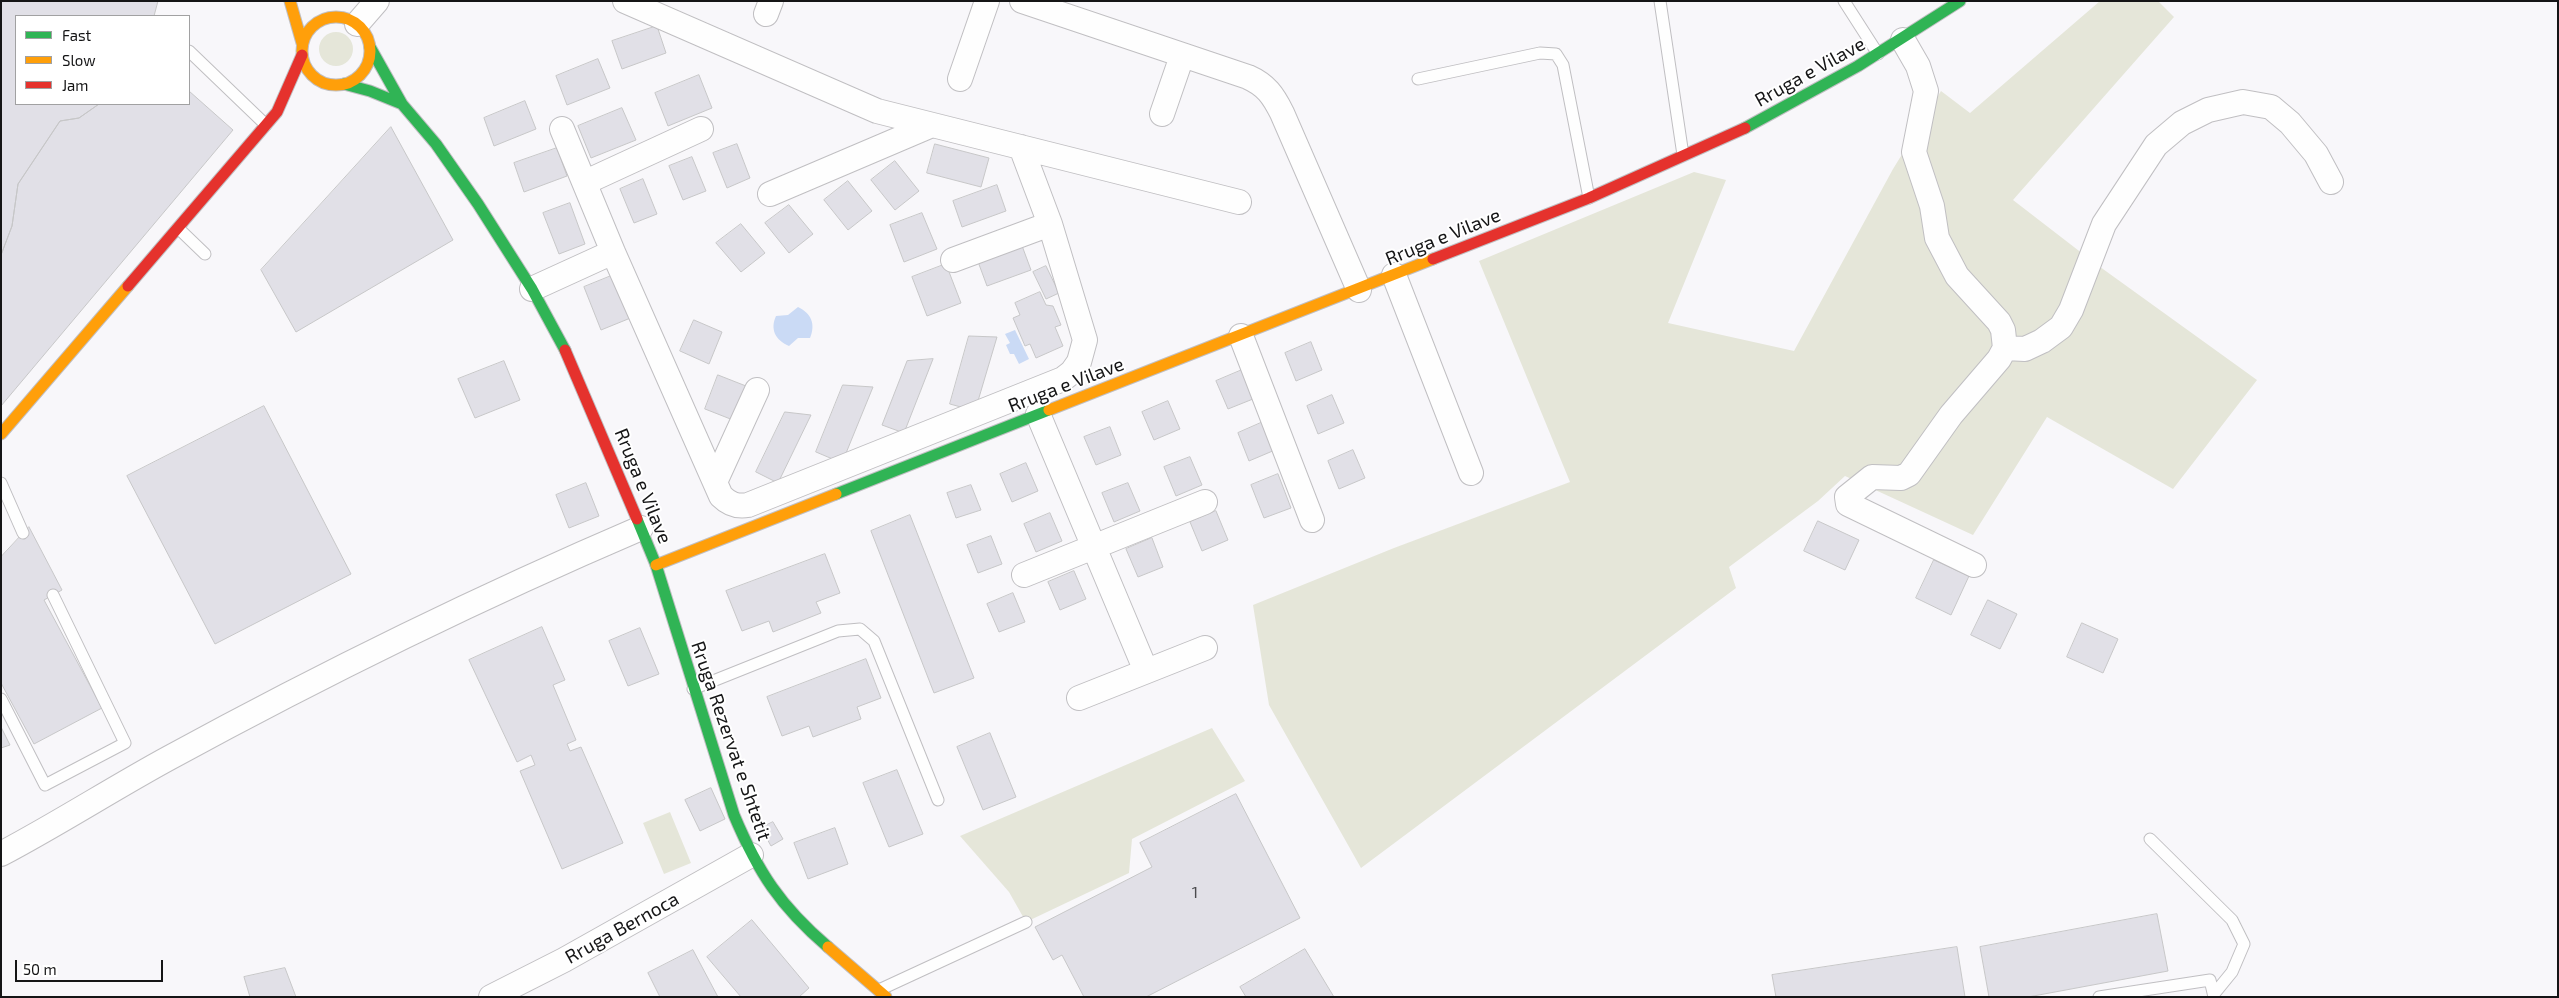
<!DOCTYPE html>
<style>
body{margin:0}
#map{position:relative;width:2559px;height:998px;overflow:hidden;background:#f8f7fa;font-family:"Exo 2",sans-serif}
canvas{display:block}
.frame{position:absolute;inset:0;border:2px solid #151516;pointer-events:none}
.legend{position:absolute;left:15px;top:15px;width:175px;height:90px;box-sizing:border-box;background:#fff;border:1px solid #a1a1a2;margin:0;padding:6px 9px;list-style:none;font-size:15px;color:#151516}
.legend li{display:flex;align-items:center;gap:10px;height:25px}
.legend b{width:25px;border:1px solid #a1a1a2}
.scale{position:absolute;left:15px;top:960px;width:148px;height:22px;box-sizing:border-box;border:2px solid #151516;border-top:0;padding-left:6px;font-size:15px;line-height:18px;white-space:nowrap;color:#151516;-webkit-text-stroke:4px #fff;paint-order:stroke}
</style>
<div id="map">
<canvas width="2559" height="998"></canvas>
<div class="frame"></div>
<ul class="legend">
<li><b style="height:6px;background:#30b455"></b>Fast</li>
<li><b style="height:6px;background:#ff9f0a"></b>Slow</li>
<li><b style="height:6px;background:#e5322d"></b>Jam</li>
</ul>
<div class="scale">50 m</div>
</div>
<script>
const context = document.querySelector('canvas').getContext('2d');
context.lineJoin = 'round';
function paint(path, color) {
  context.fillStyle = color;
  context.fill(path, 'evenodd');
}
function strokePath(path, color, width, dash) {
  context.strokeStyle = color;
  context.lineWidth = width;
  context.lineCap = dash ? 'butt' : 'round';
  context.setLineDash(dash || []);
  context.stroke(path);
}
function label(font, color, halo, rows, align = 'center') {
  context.font = font + ' "Exo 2",sans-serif';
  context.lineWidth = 4;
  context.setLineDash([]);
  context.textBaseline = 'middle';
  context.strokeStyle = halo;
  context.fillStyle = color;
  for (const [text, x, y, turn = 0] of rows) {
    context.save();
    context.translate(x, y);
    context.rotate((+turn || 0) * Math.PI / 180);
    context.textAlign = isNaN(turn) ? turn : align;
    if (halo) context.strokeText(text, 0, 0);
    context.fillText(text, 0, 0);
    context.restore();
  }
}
paint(new Path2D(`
 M2100 1H2158L2174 17 2013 200 2096 264 2257 380 2173 489 2047 417 1973 535 1845 476 1818 501 1729 567 1736 588 1361 868 1269 705 1253 605 1394 548 1570 482 1479 261 1694 172 1726 180 1668 323 1794 351 1893 169 1941 91 1970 113Z
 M319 49a17 17 0 1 1 34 0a17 17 0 1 1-34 0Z
 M1212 728 1245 781 1132 839 1129 873 1026 922 1009 892 960 836Z
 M670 812 691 863 664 874 643 823Z`), '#e5e6d9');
paint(new Path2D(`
 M798 307C811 313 816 324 810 338H798L789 346C775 340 770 329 776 316L788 315Z
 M1015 330 1029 359 1019 364 1014 354H1010L1006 345 1010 343 1005 334Z`), '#cadaf5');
const building = new Path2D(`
 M1 1H158L154 16H16V104H99L79 118 60 121 18 184 12 226 1 255Z
 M657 26 666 53 622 69 612 41Z
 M598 59 610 88 567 105 556 76Z
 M699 75 712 108 668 126 655 93Z
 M189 91 233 130 1 406V255L12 226 18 184 60 121 79 118 99 104H189Z
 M525 101 536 129 494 146 484 118Z
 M622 108 636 140 591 158 578 126Z
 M391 127 453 240 296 332 261 270Z
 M737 144 750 178 727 188 713 153Z
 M935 144 989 158 981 187 927 173Z
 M557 148 567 176 524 192 514 163Z
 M692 157 706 191 683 200 669 166Z
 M895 161 919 191 895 210 871 180Z
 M643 179 657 214 634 223 620 189Z
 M848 181 872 211 848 230 824 200Z
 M997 185 1006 211 962 227 953 201Z
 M570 203 585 244 559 254 543 213Z
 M789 205 813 234 789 253 765 223Z
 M922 213 937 249 904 262 890 225Z
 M741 224 765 253 741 272 716 243Z
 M1021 243 1031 270 987 286 977 259Z
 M946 264 961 303 927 316 912 277Z
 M1046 266 1059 293 1046 299 1033 272Z
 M616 274 633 317 601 330 584 287Z
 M1040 292 1046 305 1053 306 1061 325 1055 327 1063 346 1036 358 1030 344 1025 346 1013 318 1020 315 1015 303Z
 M694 320 722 332 709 364 680 351Z
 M969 336 997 337 975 411 950 404Z
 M1311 342 1322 370 1296 381 1285 353Z
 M933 359 904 433 882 425 907 361Z
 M504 361 520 400 475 418 458 379Z
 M1242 370 1253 399 1228 409 1216 381Z
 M718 375 746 386 733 420 705 409Z
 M843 385 873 387 842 463 816 452Z
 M1332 395 1344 423 1318 434 1307 406Z
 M1168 401 1180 429 1154 440 1142 412Z
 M264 406 351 574 215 644 127 476Z
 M785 412 811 415 778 483 756 472Z
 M1263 422 1275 450 1249 461 1238 433Z
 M1110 427 1121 455 1096 465 1084 437Z
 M1353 450 1365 478 1339 489 1328 461Z
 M1190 457 1202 485 1176 496 1164 467Z
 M1026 463 1038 491 1012 502 1000 474Z
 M1278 474 1291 508 1264 518 1251 485Z
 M586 483 599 516 569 528 556 495Z
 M1128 483 1140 511 1114 522 1102 493Z
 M971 485 981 510 956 518 947 493Z
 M1216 511 1228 540 1202 551 1190 522Z
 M1050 513 1062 541 1036 552 1024 524Z
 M910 515 974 678 934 693 871 531Z
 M1818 521 1859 540 1845 570 1804 551Z
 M29 527 62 590 44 600 102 708 34 744 1 683V557Z
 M991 536 1002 564 978 573 967 545Z
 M1152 538 1163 567 1138 577 1126 549Z
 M825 554 840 593 816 602 821 613 773 632 769 621 742 631 726 591Z
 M1934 560 1969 576 1951 615 1916 598Z
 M1074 571 1086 599 1060 610 1048 582Z
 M1013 593 1025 622 999 632 987 604Z
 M1988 600 2017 614 2000 649 1971 635Z
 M2082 623 2118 639 2103 673 2067 657Z
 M542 627 565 680 553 685 576 740 567 744 570 751 581 747 623 843 562 869 520 771 535 765 531 755 517 762 469 660Z
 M640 628 659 674 628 686 609 641Z
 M866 659 881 698 857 707 861 719 813 737 809 726 782 736 767 697Z
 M1 727 10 745 1 748Z
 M990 733 1016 797 983 810 957 747Z
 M897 770 923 834 889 847 863 783Z
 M711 788 725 819 700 831 685 800Z
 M1236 794 1300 918 1146 997H1084L1062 955 1053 960 1035 927 1152 867 1140 843Z
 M773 822 783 839 771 846 761 828Z
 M835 828 848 864 808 879 794 843Z
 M2157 914 2168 971 2028 997H1989L1980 947Z
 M752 920 809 988 799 997H741L707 957Z
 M1957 947 1965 997H1776L1772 975Z
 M1305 949 1334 997H1246L1240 987Z
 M693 950 718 997H660L648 973Z
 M285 968 296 997H250L244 977Z`);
paint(building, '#e1e0e7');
strokePath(building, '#c7c7c8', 1);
const lane = new Path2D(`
 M1660 1 1683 155
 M1844 1 1878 54
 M189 51 266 125
 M1418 79 1540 53 1556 54 1563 65 1589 198
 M178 228 205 254
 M1 483 23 533
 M693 689 838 631 860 629 874 641 938 800
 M1 699 45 785 125 743 53 595
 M2150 839 2232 920 2244 944 2232 972 2214 994
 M879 990 1026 922
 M2099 997 2210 980 2214 997`);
const street = new Path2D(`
 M625 1 877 111 1239 202
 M1022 1 1248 77C1266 85 1273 95 1282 113L1359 290
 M766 14 771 1
 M357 24 377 1
 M1903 40 1918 66 1926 91 1914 152 1932 206 1937 238 1957 276 1999 322 2003 330 2005 348 1999 359 1951 415 1909 474 1901 478 1872 477 1847 497 1848 504 1974 565
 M960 79 987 1
 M1162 114 1182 56
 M562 129 613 252 721 496C729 504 737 507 748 505L1063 379 1072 372 1079 362 1085 340 1050 224 1021 147
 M586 182 701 129
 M770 194 932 125
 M953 260 1050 224
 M1394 275 1471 473
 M532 289 613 252
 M1241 336 1312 520
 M2005 348 2025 349 2042 341 2061 327 2071 310 2104 224 2156 145 2182 123 2208 110 2243 102 2271 107 2290 123 2316 154 2331 182
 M1038 414 1146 671
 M715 482 757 390
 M1024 575 1205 502
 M1079 698 1205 648
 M1 854C58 824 112 789 169 758 323 674 480 597 641 528
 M491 997 564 960 751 855`);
const fast = new Path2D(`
 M370 47 402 104 436 144 478 204 532 289 565 350
 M344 84 370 91 402 104
 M1745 128 1858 66 1960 1
 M836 494 1049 410
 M637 519 656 565 734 815C758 872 780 906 828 947`);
const slow = new Path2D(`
 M290 1 302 43
 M302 51a34 34 0 1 1 68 0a34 34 0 1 1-68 0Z
 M1049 410 1433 259
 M1 434 128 286
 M656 565 836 494
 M828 947 886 997`);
const jam = new Path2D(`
 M1433 259 1589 198 1745 128
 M128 286 277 112 302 55
 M565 350 637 519`);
strokePath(lane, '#c0bfc2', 13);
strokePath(street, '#c0bfc2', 26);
strokePath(fast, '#c0bfc2', 13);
strokePath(slow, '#c0bfc2', 13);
strokePath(jam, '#c0bfc2', 13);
strokePath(lane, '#fefefe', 11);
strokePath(street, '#fefefe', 24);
strokePath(fast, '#30b455', 11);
strokePath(slow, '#ff9f0a', 11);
strokePath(jam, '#e5322d', 11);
label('16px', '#4b4b4e', null, [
 ["1",1195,893]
]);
label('19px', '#151516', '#fff', [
 ["Rruga e Vilave",1810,72,-29],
 ["Rruga e Vilave",1443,237,-22],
 ["Rruga e Vilave",1066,385,-21],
 ["Rruga e Vilave",643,486,68],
 ["Rruga Rezervat e Shtetit",731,741,71],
 ["Rruga Bernoca",622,928,-29]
]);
</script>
